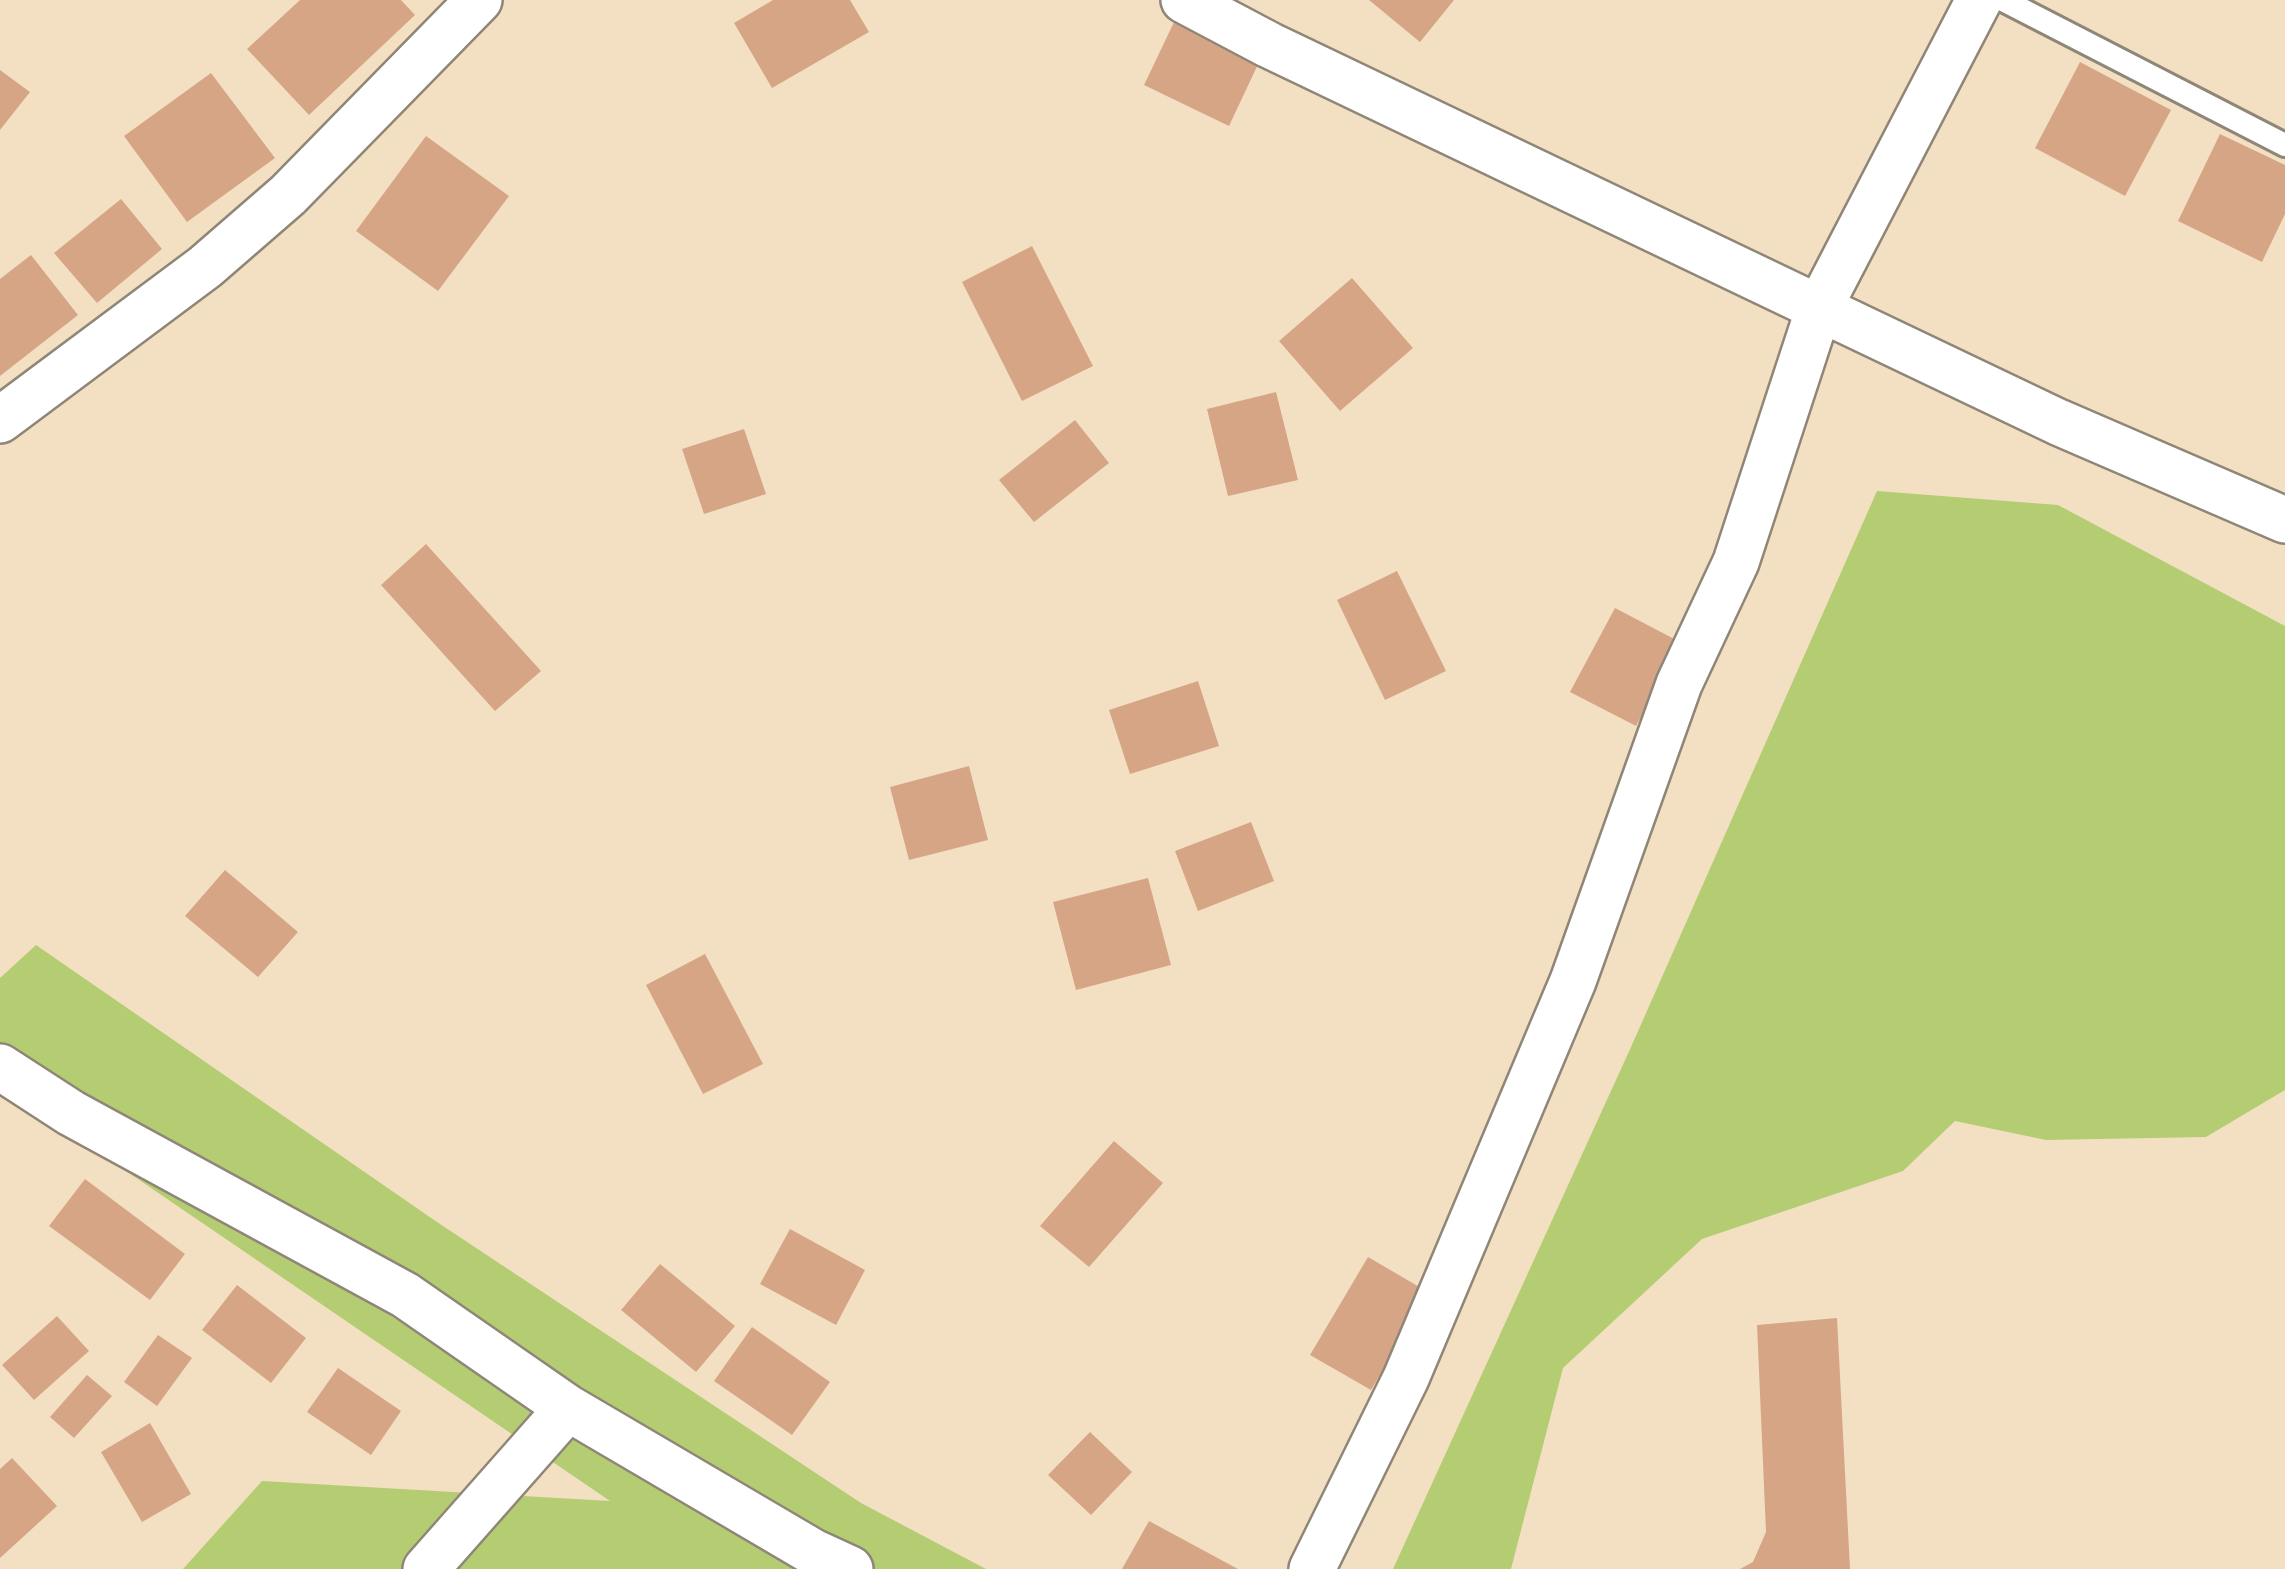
<!DOCTYPE html>
<style>
body{margin:0}
canvas{display:block;background:#f3e0c3}
</style>
<canvas width="2285" height="1569"></canvas>
<script>
const context = document.querySelector('canvas').getContext('2d');
context.lineJoin = 'round';
function paint(path, color) {
  context.fillStyle = color;
  context.fill(path, 'evenodd');
}
function strokePath(path, color, width, dash) {
  context.strokeStyle = color;
  context.lineWidth = width;
  context.lineCap = dash ? 'butt' : 'round';
  context.setLineDash(dash || []);
  context.stroke(path);
}
paint(new Path2D(`
 M1877 491 2058 505 2285 626V1090L2206 1137 2046 1140 1955 1121 1903 1171 1702 1239 1563 1368 1511 1569H1393L1631 1047Z
 M36 945 437 1222 861 1503 986 1569H183L262 1481 610 1501 0 1085V978Z`), '#b5cd72');
paint(new Path2D(`
 M300 0H401L415 15 309 115 247 49Z
 M773 0H850L869 32 772 88 734 23Z
 M1369 0H1454L1420 42Z
 M1176 18 1261 58 1229 126 1144 85Z
 M2080 62 2171 110 2125 196 2035 148Z
 M0 70 30 92 0 130Z
 M211 73 275 158 187 222 124 136Z
 M2220 134 2285 165V214L2262 262 2178 221Z
 M426 136 509 196 438 291 356 231Z
 M121 199 162 249 97 303 54 253Z
 M1032 246 1093 366 1022 401 962 282Z
 M31 255 78 315 0 376V279Z
 M1352 278 1413 348 1340 411 1279 341Z
 M1276 392 1298 480 1228 496 1207 409Z
 M1075 420 1109 463 1034 522 999 480Z
 M744 429 766 494 704 514 682 449Z
 M426 544 541 671 495 711 381 585Z
 M1397 571 1446 671 1385 700 1337 600Z
 M1615 608 1680 642 1636 726 1570 692Z
 M1198 681 1219 746 1130 774 1109 710Z
 M969 766 988 840 909 860 890 787Z
 M1251 822 1274 881 1198 911 1175 851Z
 M225 870 298 932 258 977 185 916Z
 M1148 878 1171 965 1076 990 1053 902Z
 M705 954 763 1064 703 1094 646 985Z
 M1114 1141 1163 1183 1089 1267 1040 1226Z
 M85 1179 185 1254 150 1300 49 1226Z
 M790 1229 865 1270 836 1325 760 1284Z
 M1368 1257 1428 1292 1371 1390 1310 1355Z
 M660 1264 735 1326 696 1372 621 1310Z
 M237 1285 306 1338 271 1383 202 1330Z
 M57 1316 89 1351 34 1400 2 1365Z
 M1837 1318 1850 1569H1740L1753 1562 1766 1532 1757 1325Z
 M752 1327 830 1382 792 1435 714 1381Z
 M158 1335 192 1358 157 1406 124 1382Z
 M338 1368 401 1411 371 1455 307 1412Z
 M87 1375 112 1396 74 1438 50 1417Z
 M150 1423 191 1494 142 1522 101 1452Z
 M1090 1432 1132 1472 1091 1515 1048 1475Z
 M12 1458 57 1506 0 1558V1469Z
 M1149 1521 1238 1569H1122Z`), '#d6a585');
const lane = new Path2D(`
 M2003 0 2285 145`);
const street = new Path2D(`
 M1184 0 1269 45 1819 308 1979 0
 M0 420 205 267 288 195 479 0
 M0 1067 71 1113 405 1295 568 1408 813 1552 850 1569
 M426 1569 568 1408
 M1312 1569 1406 1378 1573 981 1679 684 1736 562 1819 308 2058 422 2285 520`);
strokePath(lane, '#8f8677', 28);
strokePath(street, '#8f8677', 50);
strokePath(lane, '#fff', 22);
strokePath(street, '#fff', 45);
</script>
